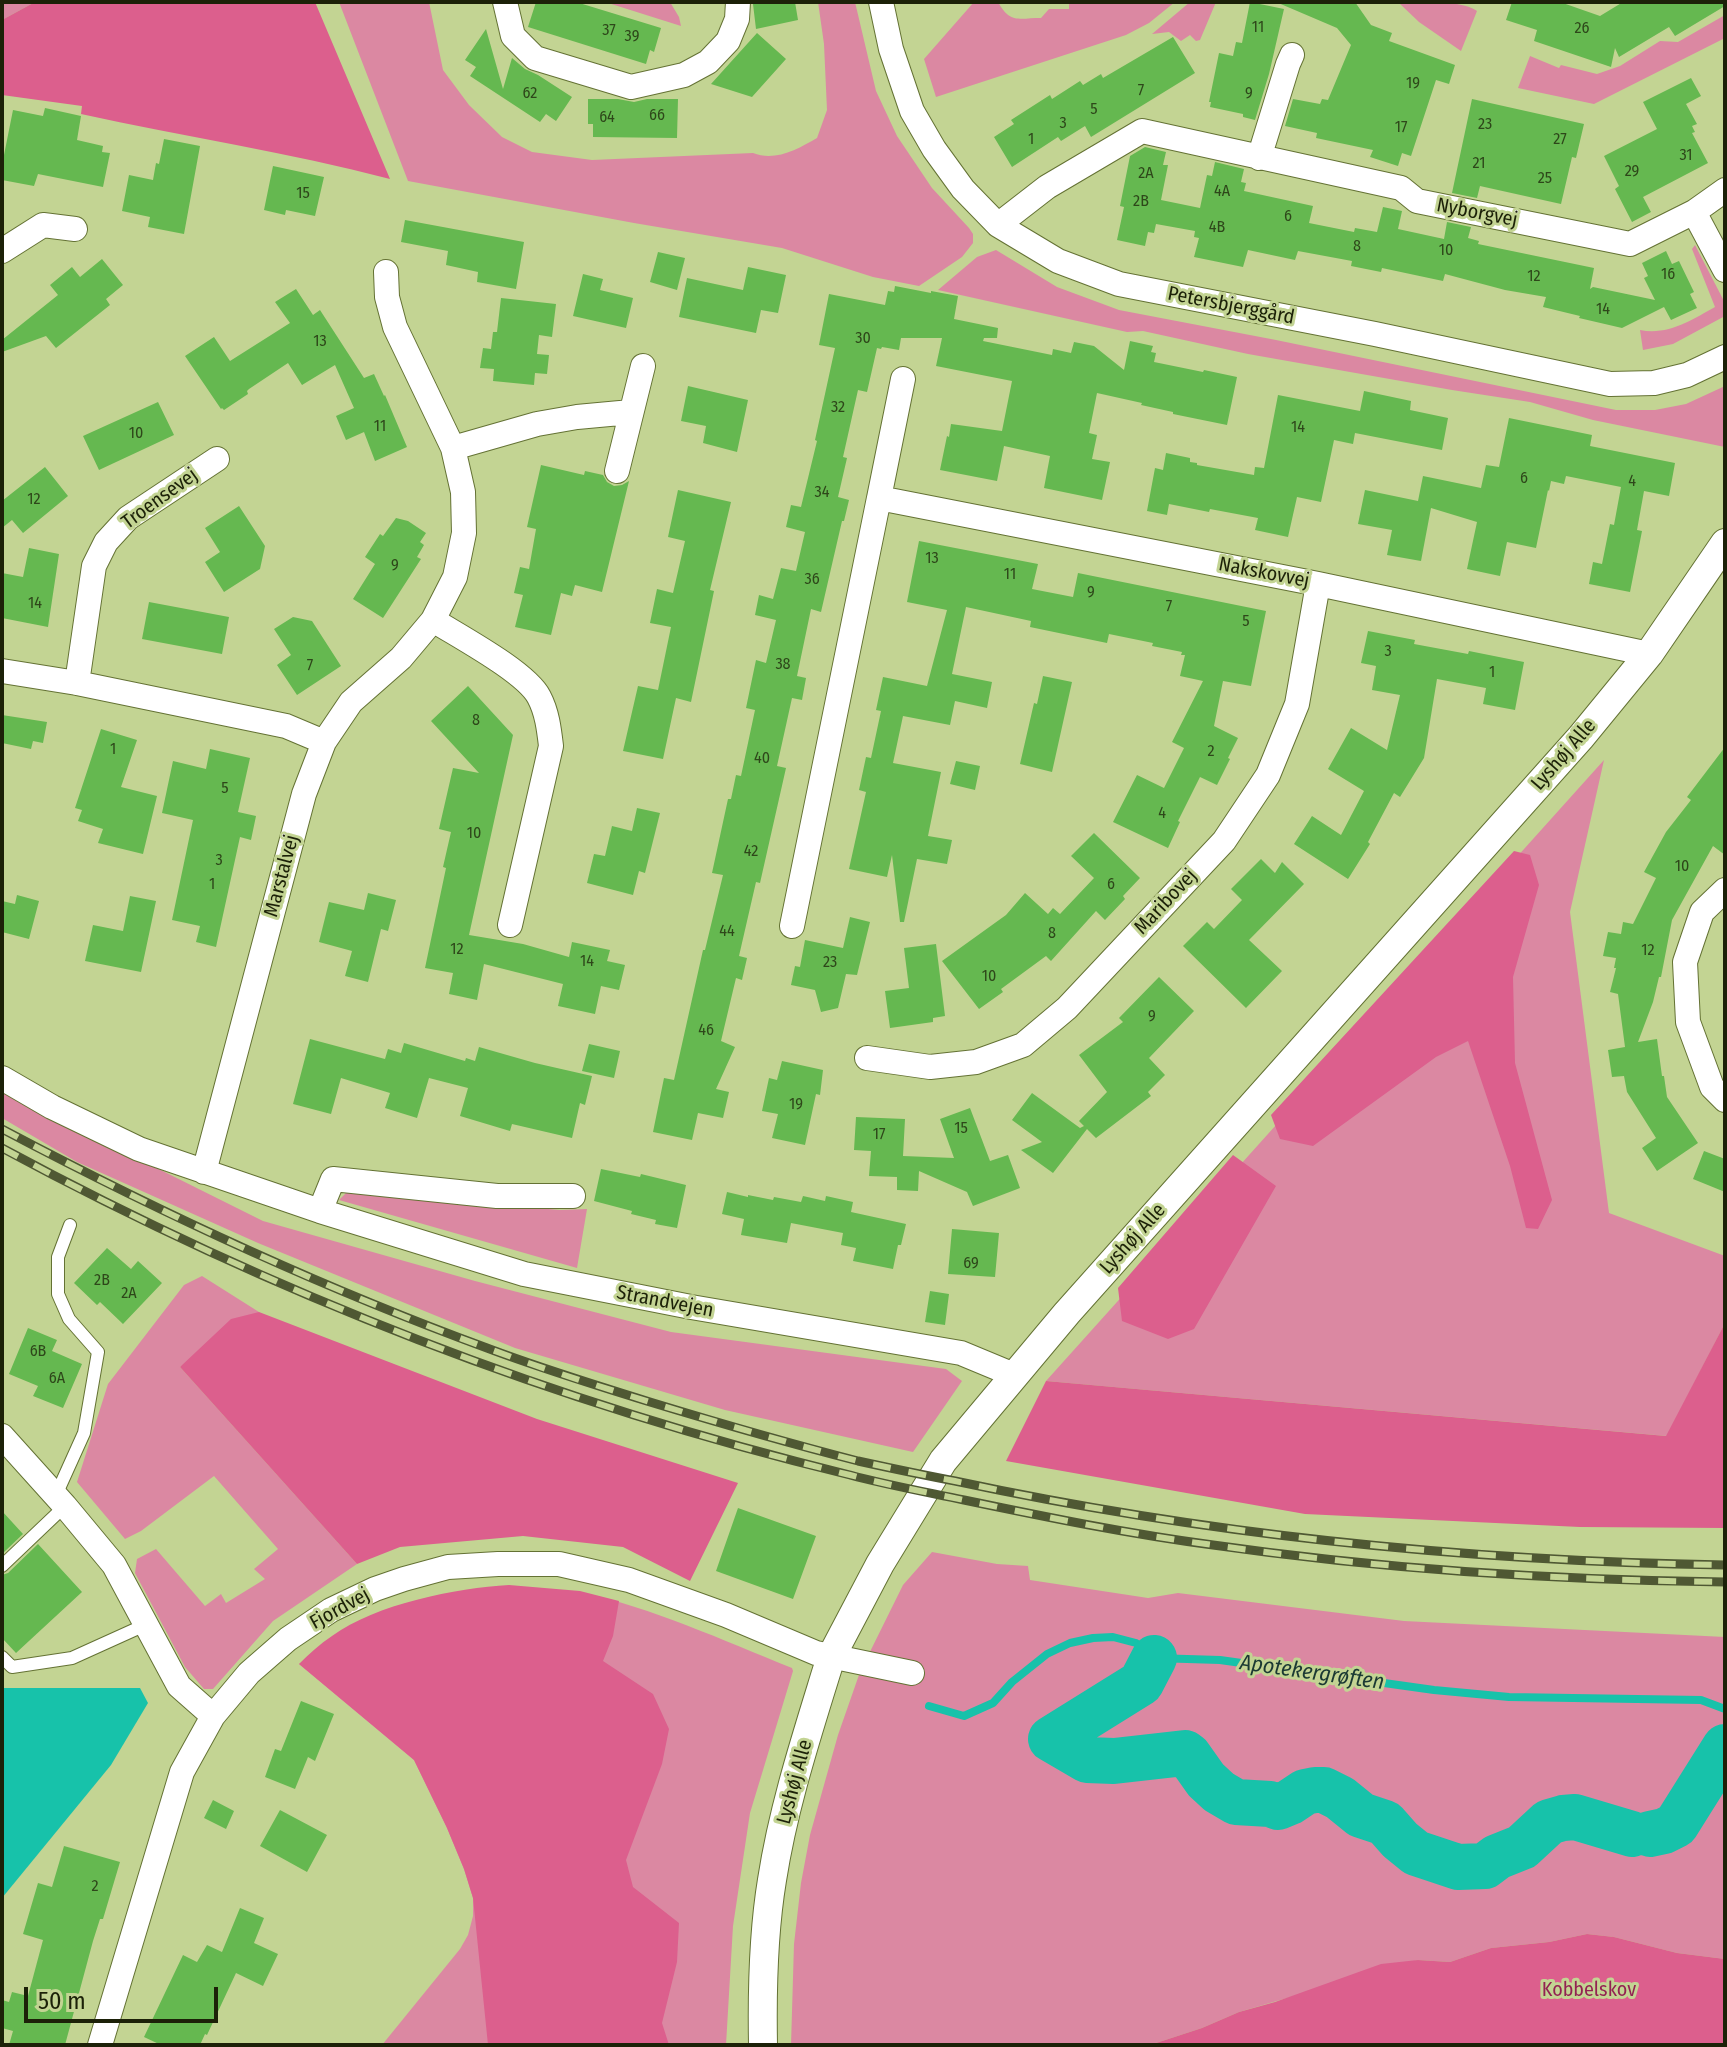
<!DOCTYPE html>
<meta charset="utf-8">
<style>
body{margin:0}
#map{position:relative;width:1727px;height:2047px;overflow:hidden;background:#c3d493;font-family:"Fira Sans Condensed",sans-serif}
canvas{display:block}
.frame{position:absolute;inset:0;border:4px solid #1c2108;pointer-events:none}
.scale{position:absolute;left:24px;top:1987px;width:194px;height:36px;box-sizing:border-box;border:4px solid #1c2108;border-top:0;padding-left:10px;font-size:24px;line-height:28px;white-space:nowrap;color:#1c2108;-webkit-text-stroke:6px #c3d493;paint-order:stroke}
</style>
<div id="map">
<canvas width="1727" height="2047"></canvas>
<div class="frame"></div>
<div class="scale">50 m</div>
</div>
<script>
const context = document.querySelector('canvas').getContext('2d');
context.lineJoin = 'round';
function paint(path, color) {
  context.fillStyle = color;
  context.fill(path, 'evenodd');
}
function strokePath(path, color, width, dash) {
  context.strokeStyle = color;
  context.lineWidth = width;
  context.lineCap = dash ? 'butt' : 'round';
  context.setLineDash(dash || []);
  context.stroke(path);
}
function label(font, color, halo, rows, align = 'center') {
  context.font = font + ' "Fira Sans Condensed",sans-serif';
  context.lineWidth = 6;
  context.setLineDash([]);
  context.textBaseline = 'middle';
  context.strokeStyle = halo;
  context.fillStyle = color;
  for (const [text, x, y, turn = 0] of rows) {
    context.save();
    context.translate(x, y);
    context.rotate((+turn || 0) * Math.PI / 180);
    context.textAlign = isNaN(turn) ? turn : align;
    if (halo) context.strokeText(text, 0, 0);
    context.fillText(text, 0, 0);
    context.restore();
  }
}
paint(new Path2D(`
 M2 2H35L2 20Z
 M339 2H429L443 70 469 105 502 137 532 152 592 160 753 153C775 162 798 149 817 138L827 110 824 44 818 2H855L876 91 897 136 932 188 969 228 973 234V243L962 257 919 286 873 277 782 248 634 223 408 181Z
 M605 2H670L679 17 681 26Z
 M974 2H998C1010 24 1019 18 1041 18L1049 9H1069V2H1175L1149 23 1126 35 936 97 924 59Z
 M1190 2H1216L1200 40 1196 41 1190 35 1181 41 1169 32 1152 34Z
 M1398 2C1421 2 1461 0 1477 11L1461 51 1419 22Z
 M1725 15V38L1594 104 1518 88 1530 56 1559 68 1561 65 1597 74 1620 66 1660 41 1678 42Z
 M1695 245 1725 303V316L1673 344 1643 350 1640 330C1668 336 1693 319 1715 307L1692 249Z
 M996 250 1057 287 1119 310 1276 340 1616 410H1655L1686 404 1725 386V447L1593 420 1530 402 1452 390 1248 354 1143 331 1127 332 938 290 977 257Z
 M1604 760 1570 912 1609 1213 1725 1256V1323L1667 1436 1046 1381Z
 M2 1091 263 1221 475 1281 671 1332 946 1369 962 1381 913 1452 725 1410 515 1348 258 1243 77 1162 2 1118Z
 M347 1192 560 1210 587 1209 577 1268 339 1200Z
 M202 1276 259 1312 180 1367 357 1564 273 1621 213 1689H204L185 1667 135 1573 137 1559 156 1549 205 1606 221 1594 226 1603 265 1579 254 1569 278 1549 214 1476 141 1531 125 1539 77 1482 108 1384 184 1285Z
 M932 1552 997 1564 1028 1566 1030 1580 1148 1598 1178 1593 1404 1621 1725 1637V1959L1677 1953 1614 1937 1587 1934 1549 1942 1491 1948 1450 1962 1418 1960 1239 2012 1202 2028 1150 2045H791L794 1944 801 1883 810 1835 838 1735 860 1672 903 1585Z
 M580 1592C653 1608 722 1640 792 1668L793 1671 750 1813 733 1926 726 2045H382L460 1949 468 1935 473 1916V1898L464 1869 447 1828 414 1760 299 1664Z`), '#db88a2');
paint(new Path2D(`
 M35 2H315L390 179C289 152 184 137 81 114L82 106 2 95V20Z
 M1514 851 1530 855 1539 885 1513 977 1515 1063 1552 1200 1538 1229 1526 1228 1510 1166 1468 1041 1436 1057 1313 1146 1280 1139 1271 1115Z
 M1233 1155 1276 1186 1194 1329 1168 1339 1122 1321 1118 1288Z
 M259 1312 537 1419 738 1483 690 1581 623 1547 523 1536 400 1547 357 1564 180 1367 231 1319Z
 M1725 1323V1528L1580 1527 1305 1514 1006 1461 1046 1381 1666 1436Z
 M509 1585 580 1591 619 1601 613 1636 603 1661 653 1694 669 1729 662 1764 626 1860 633 1887 679 1923 677 1962 662 2023 669 2045H488L473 1898 464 1869 447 1828 414 1760 299 1664C309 1654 320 1644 332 1636 376 1604 456 1588 509 1585Z
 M1587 1934 1614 1937 1677 1953 1725 1959V2045H1150L1202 2028 1239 2012 1275 2002 1381 1964 1418 1960 1450 1962 1491 1948 1549 1942Z`), '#dc5f8d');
paint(new Path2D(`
 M2 1688H140L148 1703 111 1765 2 1898Z`), '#17c2aa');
strokePath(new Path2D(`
 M929 1706 964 1716 993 1703 1012 1682 1047 1654 1070 1643 1093 1638 1113 1637 1136 1643 1154 1658 1220 1660 1434 1690 1509 1697 1701 1700 1725 1709`), '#17c2aa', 8);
strokePath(new Path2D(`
 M1154 1658 1141 1683 1051 1739 1087 1760 1114 1761 1185 1753 1189 1756 1206 1780 1219 1792 1236 1802 1270 1804 1278 1807 1290 1802 1305 1792 1315 1790H1324L1340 1798 1361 1815 1385 1823 1400 1840 1416 1853 1458 1867 1485 1866 1497 1857 1522 1847 1549 1822 1563 1818 1575 1817 1632 1834
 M1650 1834 1664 1831 1676 1825 1725 1747`), '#17c2aa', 46);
paint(new Path2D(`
 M536 2H576L661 28 654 52 650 50 646 64 528 27Z
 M765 2H795L798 20 756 29 753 4Z
 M1250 2 1284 9 1269 74 1255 120 1243 117V114L1210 107 1211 102H1209L1219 53 1233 56 1236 42 1242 43Z
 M1276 2H1355L1371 25 1392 33 1389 41 1455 65 1449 84 1436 80 1411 156 1402 153 1398 166 1370 157 1373 150 1316 138 1317 133 1285 126 1293 99 1320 104 1322 99 1328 100 1351 45 1337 28Z
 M1512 2H1560L1600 16 1623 2H1725V6L1675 36 1669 27 1619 57 1615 48 1611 67 1534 41 1537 30 1506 20Z
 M486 29 503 89 512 58 525 69 538 75 572 97 556 121 546 114 540 122 470 76 476 67 465 60Z
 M757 33 786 59 752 97 711 84Z
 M1173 37 1195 73 1091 137 1085 126 1061 141 1058 137 1012 167 994 137 1014 124 1011 120 1050 95 1052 99 1080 81 1083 85 1101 74 1103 78Z
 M1691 78 1701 96 1686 104 1697 124 1692 126 1695 132 1692 133 1708 163 1643 197 1651 212 1632 222 1615 189 1619 186 1604 156 1657 129 1643 102Z
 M588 99H618L634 102 647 99H678L677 138 593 137V124H588Z
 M1472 99 1584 124 1576 158 1572 157 1561 204 1480 186 1477 198 1452 193Z
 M45 108 81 116 77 140 103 146 102 152 110 153 103 187 38 174 34 186 2 180V165L13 110 43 116Z
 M164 139 200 146 184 234 148 227 150 217 122 211 129 175 153 180 156 163 159 164Z
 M1145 147 1166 152 1163 165H1168L1161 200 1200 208 1207 175 1212 176 1215 162 1244 169 1241 182 1246 183 1244 191 1313 206 1309 223 1354 232 1355 228 1377 232 1383 207 1402 211 1398 229 1444 239 1447 222 1471 227 1468 238 1479 241 1478 244 1594 268 1590 289 1593 287 1655 300 1644 278 1648 276 1642 263 1666 251 1672 264 1679 261 1694 292 1690 294 1697 308 1671 320 1664 307 1622 328 1579 318 1580 316 1543 307 1546 297 1505 290 1445 274 1443 281 1382 268 1381 272 1351 266 1352 261 1298 251 1295 260 1248 250 1243 267 1194 257 1199 238 1194 237 1195 231 1156 224 1154 233 1148 232 1145 246 1117 240 1124 207 1120 206 1130 156Z
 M273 166 324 177 315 216 286 210 285 215 264 210Z
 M405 220 524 242 516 289 477 282 478 272 446 265 448 251 401 242Z
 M658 252 685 258 677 290 650 282Z
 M102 259 123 285 106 299 110 305 56 348 46 336 2 352V340L58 295 50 285 72 267 80 277Z
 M748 267 786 275 778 313 761 310 756 333 679 317 687 278 743 290Z
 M583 274 603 279 600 290 633 298 626 328 573 316Z
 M895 286 931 293V291L958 296 954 319 998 328 997 338H984L983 341 1052 355 1053 349 1071 353 1074 342 1094 346 1124 370 1130 341 1153 346 1151 352 1156 353 1154 362 1203 372 1204 370 1237 377 1227 425 1173 414V412L1141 405 1142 403 1097 393 1089 433 1097 435 1092 459 1110 462 1102 500 1044 488 1050 456 1004 446 997 481 940 470 947 436 949 437 951 424 1002 431 1012 381 936 366 942 338H901L899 350 882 347 881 349 877 348 867 392 858 390 843 457 847 458 838 497 849 500 844 521H842L821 612 811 609 797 676 806 678 802 700 792 698 777 766 786 768 760 883 756 882 739 956 747 958 742 980 736 978 721 1041 735 1047 716 1089 729 1092 723 1118 698 1113 692 1140 653 1132 664 1078 674 1080 703 950H705L723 875 712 873 728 799H731L736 775 741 776 755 710 746 708 756 660 766 663 776 620 755 615 759 595 773 599 781 568 796 571 805 532 786 527 791 505 801 507 817 441 815 440 835 348 819 345 829 294 885 305 888 291 894 292Z
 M296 289 313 315 320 310 364 378 374 374 384 396 385 395 407 447 375 461 364 432 346 440 336 416 354 408 335 365 302 385 288 363 249 389 247 391 248 394 224 410 222 408 221 409 185 356 214 337 230 361 290 323 275 302Z
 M501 298 556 304 552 337 539 335 537 354 549 355 547 374 535 373 534 385 493 381 494 369 480 368 483 348 491 349 493 332H497Z
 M688 386 748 400 737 452 703 443 706 426 681 421Z
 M1364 391 1411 401 1410 410 1448 418 1442 450 1355 433 1353 444 1334 440 1321 502 1297 497 1288 537 1255 530 1258 518 1210 509 1209 512 1169 504 1167 515 1147 511 1155 468 1163 470 1166 453 1190 458V462L1197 463V465L1254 475 1255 467 1264 468 1278 395 1360 411Z
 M158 402 174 435 99 470 83 436Z
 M1509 418 1592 435 1590 446 1675 463 1669 496 1644 491 1637 530 1642 531 1630 592 1589 584 1593 562 1602 564 1610 524 1614 525 1621 487 1566 476 1564 484 1551 481 1549 491 1548 490 1536 548 1507 542 1500 576 1467 569 1477 522 1431 508 1421 561 1387 555 1392 530 1358 524 1365 490 1418 501 1423 476 1481 488 1486 465 1499 467Z
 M541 465 584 475 585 471 603 475 607 482 614 486 622 485 629 481 602 592 575 585 572 596 561 593 551 635 515 627 523 595 514 593 520 567 529 569 536 529 527 527Z
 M45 467 68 496 23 533 12 520 2 528V501Z
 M678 490 731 502 710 590 714 591 691 702 676 698 663 759 623 751 638 686 658 690 671 627 650 623 657 589 673 593 685 541 668 537Z
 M239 506 265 546 260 569 224 592 205 562 220 552 205 528Z
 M396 518 408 521 426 533 420 542 424 545 417 557 421 559 383 618 353 599 375 564 365 557 380 534 383 536Z
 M919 541 1038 564 1032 589 1073 597 1078 573 1266 611 1251 686 1223 681 1214 726 1238 738 1228 758 1230 759 1217 785 1200 777 1178 821 1180 822 1168 848 1113 822 1137 775 1164 788 1184 748 1172 742 1203 681 1180 676 1185 655H1181L1182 652 1152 646 1153 643 1109 634 1107 643 1030 627 1031 621 966 607 952 674 992 682 987 708 955 701 950 725 903 716 893 763 941 772 928 836 952 840 947 864 917 859 904 922H900L892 855 887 877 849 869 866 792 859 790 866 757 871 758 881 711 876 710 883 677 927 686 947 610 907 602Z
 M29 548 59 554 48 627 2 618V573L23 577Z
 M149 602 229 617 222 654 142 639Z
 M293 617 312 621 341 666 297 695 277 665 291 655 274 629Z
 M1368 631 1415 640 1414 644 1468 654 1469 651 1524 662 1515 710 1483 704 1486 688 1437 679 1424 758 1400 797 1394 793 1368 842 1370 844 1348 879 1294 844 1312 816 1341 835 1364 791 1328 769 1351 728 1387 750 1400 695 1372 690 1376 666 1361 663Z
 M1043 676 1072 682 1052 772 1020 764 1034 703 1037 704Z
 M468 686 513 735 469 935 523 944 569 957 572 942 610 950 607 961 625 965 619 990 601 986 595 1014 558 1006 563 984 484 964 477 1000 449 994 453 973 425 968 446 868 443 867 451 832 439 829 453 768 479 773 431 721Z
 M2 715 47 722 43 743 33 741 31 749 2 743Z
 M101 729 137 740 121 787 157 796 143 854 98 843 103 829 78 821 82 810 75 808Z
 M1725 747V855L1713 846 1672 920 1661 977H1659L1653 1002 1638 1042 1657 1039 1662 1076H1664L1667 1097 1698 1143 1657 1171 1642 1148 1656 1138 1627 1092 1624 1076 1612 1077 1608 1050 1625 1047 1618 994 1610 992 1616 968H1614L1616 958 1603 956 1608 932 1621 934 1623 922 1633 924 1656 878 1644 872 1666 832 1691 800 1687 797Z
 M210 749 250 758 238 812 256 816 251 840 240 837 216 947 196 942 200 926 172 920 193 820 162 813 173 761 206 769Z
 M956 761 980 766 975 790 950 784Z
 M637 808 660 813 645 873 639 871 633 895 587 883 594 854 605 856 612 826 632 831Z
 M1094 833 1140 878 1123 896 1125 899 1105 920 1096 911 1051 961 1046 956 1001 989 1003 992 979 1009 942 961 1006 915 1025 893 1048 914 1053 908 1060 914 1094 878 1071 856Z
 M1261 859 1275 873 1282 862 1304 884 1249 940 1282 971 1246 1008 1183 946 1207 922 1214 929 1242 900 1231 889Z
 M368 893 396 900 388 931 381 929 368 982 345 976 352 951 319 942 329 902 364 910Z
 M17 895 39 901 29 939 2 932V901L15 904Z
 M130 896 156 901 141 972 85 961 93 925 123 931Z
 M850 917 870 922 857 975 846 974 838 1008 821 1012 815 990 791 985 795 966 800 967 805 940 843 948Z
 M936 944 945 1016 933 1018V1022L890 1028 885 991 909 988 904 948Z
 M1159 977 1194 1011 1149 1058 1165 1075 1148 1092 1151 1096 1096 1138 1087 1129 1053 1173 1021 1150 1042 1142 1012 1120 1032 1093 1080 1128 1084 1126 1079 1121 1107 1092 1079 1055 1123 1022 1119 1018Z
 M310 1039 385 1059 388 1049 401 1053 404 1043 465 1061 466 1058 475 1061 479 1047 535 1063 592 1076 585 1105 580 1103 572 1138 512 1124 510 1131 460 1116 468 1088 429 1078 417 1118 385 1108 390 1093 341 1078 331 1114 293 1104Z
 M589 1044 620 1051 614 1078 582 1071Z
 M782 1061 823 1070 820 1095 816 1094 805 1145 772 1138 778 1114 762 1111 769 1078 777 1080Z
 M970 1108 990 1161 1008 1155 1020 1188 973 1206 967 1192 919 1171 918 1191 897 1190V1177L869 1176 871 1151 854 1150 856 1117 905 1119 903 1156 954 1158 940 1119Z
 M1704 1151 1725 1159V1192L1693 1179Z
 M601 1169 640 1177 641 1174 686 1185 677 1228 655 1224 656 1220 631 1214 632 1211 594 1201Z
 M727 1192 748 1197V1195L773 1200 774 1197 801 1202 803 1196 825 1201 826 1196 853 1202 851 1212 906 1224 901 1245H898L893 1269 853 1261 856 1248 841 1245 843 1233 791 1223 787 1243 741 1235 744 1219 722 1214Z
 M952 1229 999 1233 995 1277 948 1274Z
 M107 1248 131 1269 138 1261 162 1283 123 1324 100 1302 97 1305 74 1283Z
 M930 1291 949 1294 945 1325 925 1322Z
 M28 1328 57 1340 52 1351 82 1364 63 1408 33 1396 38 1386 9 1374Z
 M738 1508 816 1536 793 1599 716 1571Z
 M2 1511 23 1534 2 1554Z
 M38 1544 82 1592 16 1653 2 1638V1575L8 1573Z
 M301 1701 334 1714 315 1761 308 1757 295 1789 265 1777 275 1749 281 1751Z
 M213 1800 234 1811 226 1829 204 1818Z
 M280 1810 327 1835 307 1872 260 1846Z
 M64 1846 120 1862 103 1919H100L93 1941 65 2045H9L13 2031 2 2028V2000L9 2002 12 1992 28 1996 43 1940 23 1934 38 1883 52 1887Z
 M240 1908 264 1918 254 1943 278 1954 263 1986 236 1973 207 2035 205 2034 200 2045H161L144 2037 183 1955 197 1962 207 1945 222 1952Z`), '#65b850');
const service = new Path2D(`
 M56 1495 84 1433 98 1352 69 1319 58 1294V1257L70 1225
 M2 1566 65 1506
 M2 1657 12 1667 72 1658 145 1625`);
const minor = new Path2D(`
 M505 2 513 36 535 58 631 87 684 75 708 62 728 41 737 19 738 2
 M881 2 891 49 912 111 934 149 963 189 998 225 1058 261 1119 284 1375 334 1610 384 1654 383 1687 375 1725 357
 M1259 158 1288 64 1292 55
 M1694 212 1725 270
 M998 225 1047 187 1142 131 1401 188 1417 201 1630 244 1694 212 1725 190
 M2 251 43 225 75 229
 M453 448 537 424 577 417 631 412
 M617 471 643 366
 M879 498 903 379
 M433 620C460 637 526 672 539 697 547 712 549 729 551 746L510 925
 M2 671 77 683 286 726 324 742
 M77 683 94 566 106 542 128 518 217 459
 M1725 890 1702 912 1685 962 1688 1022 1712 1087 1725 1100
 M792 926 879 498 1318 584 1649 654
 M867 1058 930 1067 976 1062 1023 1045 1067 1008 1224 841 1268 775 1297 704 1318 584
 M2 1078 52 1107 139 1149 320 1211 524 1274 691 1307 961 1353 1014 1375
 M204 1172 304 794 324 742 351 702 401 658 433 620 455 577 464 533 463 492 453 448 395 327 387 297 386 272
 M320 1211 333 1179 497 1196H573
 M2 1436 65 1506 114 1565 179 1686 213 1716
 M100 2045 182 1772 213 1716 249 1673 288 1639 331 1610 375 1589 404 1579 448 1567 498 1564H559L629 1580 726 1615 816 1653 912 1673`);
const tertiary = new Path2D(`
 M763 2045C762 1990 763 1934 772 1880 783 1809 805 1741 826 1673L831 1657 880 1564 943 1461 1067 1313 1581 737 1649 654 1725 543`);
strokePath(service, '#647234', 14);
strokePath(minor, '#647234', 26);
strokePath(tertiary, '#647234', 30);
strokePath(service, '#fff', 12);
strokePath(minor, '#fff', 24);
strokePath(tertiary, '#fff', 28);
const rail = new Path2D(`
 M2 1129C159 1212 320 1287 487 1348 540 1368 595 1385 650 1402 719 1423 788 1443 858 1461 890 1468 923 1475 955 1481 1208 1535 1466 1561 1725 1565
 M2 1148C269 1292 554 1403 850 1475 887 1485 926 1492 964 1500 1046 1517 1129 1534 1213 1545 1382 1569 1554 1580 1725 1582`);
strokePath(rail, '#4f5833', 9);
strokePath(rail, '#c3d493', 6, [18]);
label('16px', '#2e471a', null, [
 ["11",1258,28],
 ["26",1582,29],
 ["37",609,31],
 ["39",632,37],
 ["19",1413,84],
 ["7",1141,91],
 ["62",530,94],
 ["9",1249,94],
 ["5",1094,110],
 ["66",657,116],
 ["64",607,118],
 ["3",1063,124],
 ["23",1485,125],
 ["17",1401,128],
 ["1",1031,140],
 ["27",1560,140],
 ["31",1686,156],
 ["21",1479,164],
 ["29",1632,172],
 ["2A",1146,174],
 ["25",1545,179],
 ["4A",1222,192],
 ["15",303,194],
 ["2B",1141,202],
 ["6",1288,217],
 ["4B",1217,228],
 ["8",1357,247],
 ["10",1446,251],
 ["16",1668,275],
 ["12",1534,277],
 ["14",1603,310],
 ["30",863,339],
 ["13",320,342],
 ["32",838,408],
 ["11",380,427],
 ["14",1298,428],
 ["10",136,434],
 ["6",1524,479],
 ["4",1632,482],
 ["34",822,493],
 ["12",34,500],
 ["13",932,559],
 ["9",395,566],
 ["11",1010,575],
 ["36",812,580],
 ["9",1091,593],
 ["14",35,604],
 ["7",1169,607],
 ["5",1246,622],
 ["3",1388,652],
 ["38",783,665],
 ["7",310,666],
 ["1",1492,673],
 ["8",476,721],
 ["1",113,750],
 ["2",1211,752],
 ["40",762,759],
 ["5",225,789],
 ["4",1162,814],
 ["10",474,834],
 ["42",751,852],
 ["3",219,861],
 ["10",1682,867],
 ["1",212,885],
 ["6",1111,885],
 ["44",727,932],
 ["8",1052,934],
 ["12",457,950],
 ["12",1648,951],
 ["14",587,962],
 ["23",830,963],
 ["10",989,977],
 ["9",1152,1017],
 ["46",706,1031],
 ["19",796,1105],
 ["15",961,1129],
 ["17",879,1135],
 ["69",971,1264],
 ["2B",102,1281],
 ["2A",129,1294],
 ["6B",38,1352],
 ["6A",57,1379],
 ["2",95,1887]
]);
label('20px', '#1c2108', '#c3d493', [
 ["Nyborgvej",1477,213,11],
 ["Petersbjerggård",1231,306,11],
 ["Troensevej",160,499,-36],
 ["Nakskovvej",1264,573,11],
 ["Lyshøj Alle",1564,755,-49],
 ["Marstalvej",282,876,-75],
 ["Maribovej",1166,902,-47],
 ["Lyshøj Alle",1133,1239,-48],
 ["Strandvejen",665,1302,11],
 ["Fjordvej",340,1609,-29],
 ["Lyshøj Alle",795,1782,-75]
]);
label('20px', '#932252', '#c3d493', [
 ["Kobbelskov",1589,1990]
]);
label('italic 22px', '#1b3933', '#c3d493', [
 ["Apotekergrøften",1312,1673,8]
]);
</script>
